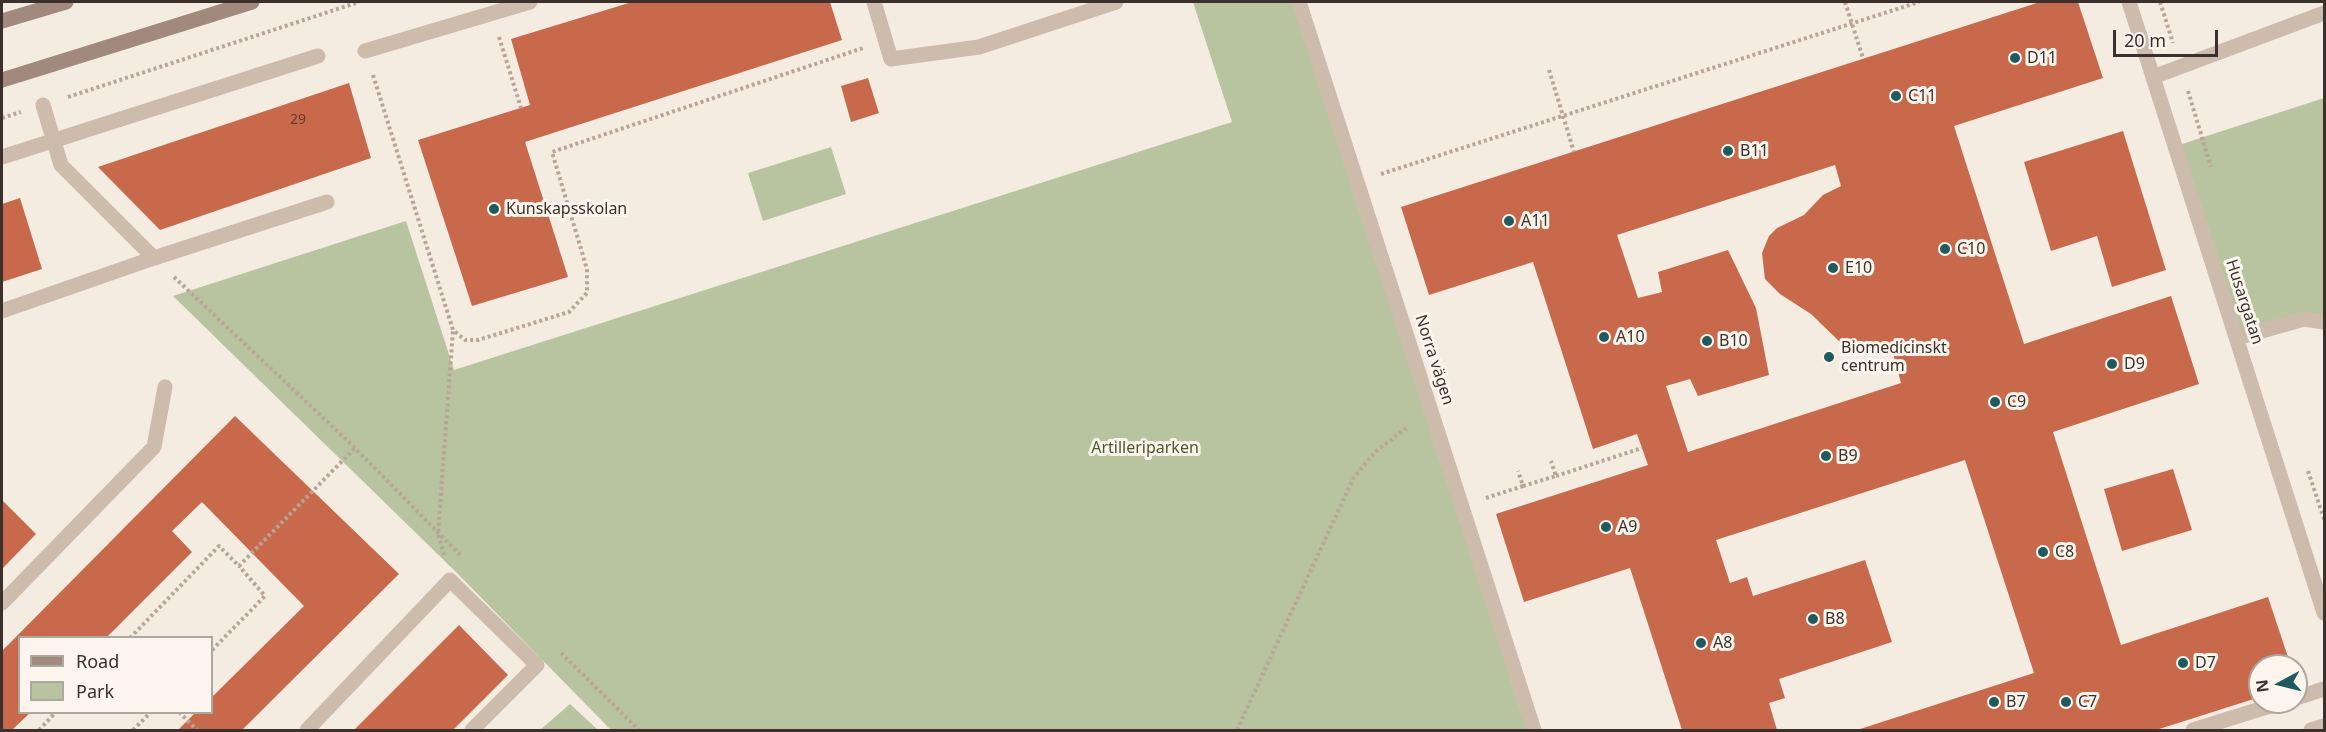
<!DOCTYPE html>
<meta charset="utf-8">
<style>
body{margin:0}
#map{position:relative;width:2326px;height:732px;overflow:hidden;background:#f4ebe1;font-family:"Noto Sans",sans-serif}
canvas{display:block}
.frame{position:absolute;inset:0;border:3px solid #3b302b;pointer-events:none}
.legend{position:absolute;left:18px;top:636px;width:195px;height:78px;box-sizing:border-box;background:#fbf5ee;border:2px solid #aea6a0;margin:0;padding:8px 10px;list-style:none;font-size:18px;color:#3b302b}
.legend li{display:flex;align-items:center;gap:12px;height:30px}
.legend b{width:30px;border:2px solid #aea6a0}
.north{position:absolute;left:2248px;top:654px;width:60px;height:60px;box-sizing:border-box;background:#fbf5ee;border:2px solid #aea6a0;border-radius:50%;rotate:263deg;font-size:16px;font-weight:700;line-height:24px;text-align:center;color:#3b302b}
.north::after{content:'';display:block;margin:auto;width:21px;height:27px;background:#1f5a5e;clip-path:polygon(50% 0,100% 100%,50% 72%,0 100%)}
.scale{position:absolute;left:2113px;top:30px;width:105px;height:27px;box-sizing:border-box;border:3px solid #3b302b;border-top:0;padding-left:8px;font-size:18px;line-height:21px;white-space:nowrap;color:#3b302b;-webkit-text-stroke:4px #fbf5ee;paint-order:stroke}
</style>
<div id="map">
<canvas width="2326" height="732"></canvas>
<div class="frame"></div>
<ul class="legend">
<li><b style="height:8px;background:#a18a7d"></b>Road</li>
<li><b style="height:16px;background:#b8c4a0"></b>Park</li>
</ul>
<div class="north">N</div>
<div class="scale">20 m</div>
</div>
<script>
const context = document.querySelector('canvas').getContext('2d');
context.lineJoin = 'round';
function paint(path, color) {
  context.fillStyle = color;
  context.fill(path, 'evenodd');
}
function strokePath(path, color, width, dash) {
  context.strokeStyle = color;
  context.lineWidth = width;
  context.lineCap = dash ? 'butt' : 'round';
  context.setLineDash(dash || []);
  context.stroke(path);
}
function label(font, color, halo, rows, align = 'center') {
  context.font = font + ' "Noto Sans",sans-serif';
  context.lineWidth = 6;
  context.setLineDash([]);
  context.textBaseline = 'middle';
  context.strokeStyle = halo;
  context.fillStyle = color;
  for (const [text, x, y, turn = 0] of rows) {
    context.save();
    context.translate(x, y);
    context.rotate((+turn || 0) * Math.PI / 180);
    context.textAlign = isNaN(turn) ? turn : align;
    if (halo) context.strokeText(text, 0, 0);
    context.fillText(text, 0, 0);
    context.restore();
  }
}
paint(new Path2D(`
 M1193 2H1299L1534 730H611L457 573 173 296 406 221 454 370 1232 122Z
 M2324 98V322L2237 338 2176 146Z
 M831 147 846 194 763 221 748 173Z
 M570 704 598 730H540Z`), '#b8c4a0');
paint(new Path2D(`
 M632 2H830L842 40 525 142 568 277 472 306 418 140 530 105 511 39Z
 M2040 2H2078L2103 78 1954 126 2024 344 2171 296 2199 384 2053 432 2121 645 2268 597 2291 666H2260V697L2156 730H1857L2034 673 1965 460 1716 540 1730 583 1747 577 1753 596 1865 560 1892 642 1779 679 1785 698 1769 703 1777 730H1682L1630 568 1524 602 1496 514 1648 465 1637 434 1593 449 1533 262 1429 295 1401 207ZM1835 165 1841 186 1823 195 1804 215 1777 228 1769 236 1762 253 1765 279 1780 294 1811 314 1844 346 1865 351 1891 346 1901 383 1688 452 1666 386 1690 379 1698 396 1769 375 1756 308 1728 250 1658 272 1662 292 1638 298 1617 235Z
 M868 78 879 113 851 122 841 86Z
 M349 83 371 158 160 230 98 167Z
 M2123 131 2166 270 2112 287 2097 236 2051 251 2024 162Z
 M20 198 42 269 2 282V204Z
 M235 416 399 574 242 730H178L196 712H212V697L304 606 202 502 172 531 192 552 106 638H20V712H31L12 730H2V651Z
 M2173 469 2192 530 2122 551 2104 489Z
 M2 500 36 534 2 569Z
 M459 625 508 675 453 730H354Z`), '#c8694b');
strokePath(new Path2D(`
 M1845 2 1863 58
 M2160 2 2173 43
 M499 37 521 108
 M1549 70 1574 152
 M373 75 453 330 465 340H478L569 312 587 293V269L552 152 863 48
 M2188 91 2211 167
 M68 97 359 2
 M2 118 21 112
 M1381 174 1919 2
 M174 277 355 448 461 556
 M2308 471 2324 519
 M1556 476 1642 448
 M1523 486 1556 476 1551 461
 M1486 498 1523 486 1518 471
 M444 555 438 534 453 330
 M130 638 219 546 239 566 355 448
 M212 650 265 596 239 566
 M561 653 639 730
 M179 712 197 730
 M39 730 56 712
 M133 730 151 712
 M1237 730 1353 479 1375 452 1409 426`), '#b9a596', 4, [3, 3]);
strokePath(new Path2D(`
 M874 2 891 59 979 47 1116 2
 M1299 2 1534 730
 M365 51 530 2
 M2153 77 2324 13
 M43 105 61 165 154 258
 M2 157 318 56
 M2 311 154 258 327 202
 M2237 338 2304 319 2324 322
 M2 603 154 447 165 387
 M2296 698 2324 689
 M307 730 450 580 537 665 472 730
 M2193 730 2283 702
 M2311 730 2324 726`), '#cdbbac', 15);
strokePath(new Path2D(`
 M2129 2 2324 613`), '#cdbbac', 15);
strokePath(new Path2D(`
 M2 21 66 2
 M2 80 252 2`), '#a18a7d', 15);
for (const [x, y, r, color] of [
 [2015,58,6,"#1f5a5e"],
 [1896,96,6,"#1f5a5e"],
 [1728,151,6,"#1f5a5e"],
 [494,209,6,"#1f5a5e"],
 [1509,221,6,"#1f5a5e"],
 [1945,249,6,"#1f5a5e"],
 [1833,268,6,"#1f5a5e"],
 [1604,337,6,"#1f5a5e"],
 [1707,341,6,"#1f5a5e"],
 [1829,357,6,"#1f5a5e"],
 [2112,364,6,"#1f5a5e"],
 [1995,402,6,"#1f5a5e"],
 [1826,456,6,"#1f5a5e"],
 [1606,527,6,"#1f5a5e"],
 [2043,552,6,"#1f5a5e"],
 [1813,619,6,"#1f5a5e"],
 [1701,643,6,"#1f5a5e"],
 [2183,663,6,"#1f5a5e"],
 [1994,702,6,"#1f5a5e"],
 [2066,702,6,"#1f5a5e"]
]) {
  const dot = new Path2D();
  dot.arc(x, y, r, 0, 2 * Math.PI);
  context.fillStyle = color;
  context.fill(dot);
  strokePath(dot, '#fbf5ee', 2);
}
label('14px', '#5e3e33', null, [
 ["29",298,120]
]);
label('16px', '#3b302b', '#fbf5ee', [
 ["D11",2027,58],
 ["C11",1908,96],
 ["B11",1740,151],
 ["Kunskapsskolan",506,209],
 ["A11",1521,221],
 ["C10",1957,249],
 ["E10",1845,268],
 ["A10",1616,337],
 ["B10",1719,341],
 ["Biomedicinskt",1841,348],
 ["centrum",1841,366],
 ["D9",2124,364],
 ["C9",2007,402],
 ["B9",1838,456],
 ["A9",1618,527],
 ["C8",2055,552],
 ["B8",1825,619],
 ["A8",1713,643],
 ["D7",2195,663],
 ["B7",2006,702],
 ["C7",2078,702]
], 'left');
label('16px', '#3b302b', '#fbf5ee', [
 ["Husargatan",2244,302,72],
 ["Norra vägen",1434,360,72]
]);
label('16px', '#4a5a2e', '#fbf5ee', [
 ["Artilleriparken",1145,448]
]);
</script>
